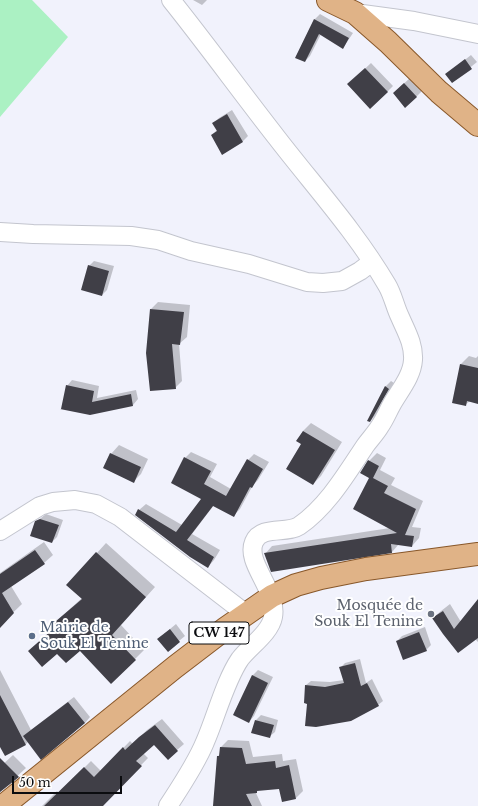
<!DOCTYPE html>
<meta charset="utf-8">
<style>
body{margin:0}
#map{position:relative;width:478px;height:806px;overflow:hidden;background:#f1f2fc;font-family:"Libre Baskerville",serif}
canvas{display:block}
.scale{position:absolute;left:12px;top:776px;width:110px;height:18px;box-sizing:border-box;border:2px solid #0b0c0f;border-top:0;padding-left:5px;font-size:12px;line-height:14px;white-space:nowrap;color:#0b0c0f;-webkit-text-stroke:3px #fff;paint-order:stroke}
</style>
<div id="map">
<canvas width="478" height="806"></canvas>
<div class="scale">50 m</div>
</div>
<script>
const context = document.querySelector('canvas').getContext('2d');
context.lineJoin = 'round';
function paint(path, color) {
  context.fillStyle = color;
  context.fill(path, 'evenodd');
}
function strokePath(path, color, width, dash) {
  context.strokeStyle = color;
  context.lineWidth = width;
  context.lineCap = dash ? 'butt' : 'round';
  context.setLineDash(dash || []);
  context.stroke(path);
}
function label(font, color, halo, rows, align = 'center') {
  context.font = font + ' "Libre Baskerville",serif';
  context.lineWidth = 4;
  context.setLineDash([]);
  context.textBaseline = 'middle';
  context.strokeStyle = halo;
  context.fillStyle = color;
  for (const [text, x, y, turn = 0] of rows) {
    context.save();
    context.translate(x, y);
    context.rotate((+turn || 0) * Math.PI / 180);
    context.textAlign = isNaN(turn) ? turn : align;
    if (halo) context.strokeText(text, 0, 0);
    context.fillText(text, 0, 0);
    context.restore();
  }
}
paint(new Path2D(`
 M0 0H32L68 37 0 117Z`), '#abf1c3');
paint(new Path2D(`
 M193 0H207L202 5Z
 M320 14 353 33 343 48 321 34 310 56 305 61 296 57 315 19Z
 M471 55 477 62 452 82 447 74Z
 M371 63 393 86 387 92 354 79Z
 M410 78 422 91 416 97 399 88Z
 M232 110 248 136 243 141 223 153 212 135 217 130 213 123 219 118Z
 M94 261 114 266 107 290 102 295 89 266Z
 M158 302 190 305 187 337 179 344 182 381 175 388 151 309Z
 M469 356 476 358 478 356V403L470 401 465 405 461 364Z
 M72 380 99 386 97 398 136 390 138 399 133 405 90 414 67 386Z
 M391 381 394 383 375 416 370 421 385 387Z
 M311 423 342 442 321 476 313 484 302 444 297 441 303 431Z
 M119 445 148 459 141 474 133 482 104 468 111 454Z
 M191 452 217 464 210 477 231 489 248 460 254 454 269 462 258 480 253 485 240 509 233 516 214 505 192 534 220 550 214 560 208 567 139 510 146 504 182 525 203 498 185 458Z
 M377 453 386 458 380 470 395 478 391 485 423 501 412 527 421 528 419 538 412 546 399 544 392 552 272 571 265 554 272 546 390 528 371 478 361 473 369 461Z
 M46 514 63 520 57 537 52 542 36 522Z
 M44 542 53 555 44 563 11 586 22 604 0 625V573Z
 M106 543 155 587 121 625 144 650 135 659 80 650 50 627 82 598 68 585Z
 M478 601V642L475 639 458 651 433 618 441 611 450 604 461 622Z
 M176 624 185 636 168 650 164 634Z
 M425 627 431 645 426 650 397 641 402 636Z
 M360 659 366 683 372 679 383 701 378 705 308 703 306 685 311 681 330 682 344 680 340 668 345 663Z
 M0 670 31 730 74 697 90 717 85 723 29 741 26 744 0 745Z
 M258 670 273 677 254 716 249 722 252 676Z
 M261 715 278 720 275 732 269 737 256 720Z
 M162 719 184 744 177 750 154 743 143 753 148 758 101 806H42L57 791 59 793 91 761 101 771 130 741 133 744 147 730Z
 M228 740 249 741 253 757 282 754 283 761 296 759 303 791 295 799 280 788 259 789 256 793 262 806H217L218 756 221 754V747Z
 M13 755 26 768 0 792V767Z`), '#0003');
paint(new Path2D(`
 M314 19 349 38 343 49 319 34 305 62 295 58Z
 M465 59 472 69 452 83 445 74Z
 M365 68 388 92 370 109 347 84Z
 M404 83 417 97 405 108 393 93Z
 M227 114 243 142 222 155 211 135 217 131 212 123Z
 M88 265 109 271 102 296 81 290Z
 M150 309 184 312 180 345 172 344 176 389 150 391 146 353Z
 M460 364 478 368V404L467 401 466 406 452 403Z
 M66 385 94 391 92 402 131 394 133 406 90 415 60 409H61Z
 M385 386 389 389 370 422 367 421Z
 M303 431 335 450 313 485 286 469 301 444 296 441Z
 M110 453 141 467 134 483 103 468Z
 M184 457 211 471 204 484 226 496 247 459 263 469 252 488 250 487 234 517 213 506 187 540 214 557 208 568 190 557 135 515 138 509 176 532 201 499 171 483Z
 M368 460 379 466 373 478 388 486 384 493 416 509 405 535 414 536 412 547 391 544 392 553 271 572 264 553 397 533 353 509 369 478 360 473Z
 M40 519 59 525 52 543 30 536 35 521Z
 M35 550 45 564 2 593 14 613 0 628V574Z
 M96 552 146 597 112 635 136 660 111 684 80 651 66 663 57 654 42 667 28 651 52 630 49 627 82 599 66 585Z
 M478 599V638L458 653 443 634 432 618 443 611 454 629Z
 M170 629 180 642 168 652 157 639Z
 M419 632 427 651 403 660 396 641Z
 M355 663 361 686 367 683 379 706 351 721 316 727 305 726 307 704 304 703 305 685 325 687 344 683 339 667Z
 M252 675 268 683 249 723 233 715Z
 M0 695 26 745 5 756 0 747Z
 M68 702 85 723 41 760 23 736Z
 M255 720 274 725 270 738 251 733Z
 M155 725 178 751 168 760 154 745 136 761 142 766 103 806H44L84 767 94 777 123 747 125 750 139 737Z
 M220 747 242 748 246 764 275 761 276 768 289 765 296 799 282 802 279 789 257 791V793L246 794 252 806H213L217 756H219Z
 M0 758 19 777 0 792Z`), '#403f47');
const minor = new Path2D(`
 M355 13 414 21 478 34
 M0 232 33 234 131 236 158 240 191 251 249 264 307 282 323 283 342 281 360 271 372 262
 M0 531 40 506 53 502 75 500 96 504 120 517 246 614
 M168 806C181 786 196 764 205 742 216 717 225 681 240 659 250 646 270 633 273 617 278 590 245 563 254 542 261 525 287 534 299 526 327 507 347 473 365 446 370 439 376 433 380 426 385 419 388 411 392 404 400 390 412 376 413 360 414 344 406 331 400 317 395 307 393 295 387 285 356 232 314 186 277 138 241 92 207 45 171 0`);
const major = new Path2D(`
 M328 0 355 13 388 42 439 92 478 125
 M3 806 175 667 226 628 272 596 296 585 321 578 366 569 478 554`);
strokePath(minor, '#c3c5ce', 20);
strokePath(major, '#885729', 24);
strokePath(minor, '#fff', 18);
strokePath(major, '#e0b387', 22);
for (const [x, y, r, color] of [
 [431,614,4,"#6b7280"],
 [32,636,4,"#5c6f8a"]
]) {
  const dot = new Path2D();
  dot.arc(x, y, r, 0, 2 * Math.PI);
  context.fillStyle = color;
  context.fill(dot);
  strokePath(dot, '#fff', 1.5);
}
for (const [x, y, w] of [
 [219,633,60]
]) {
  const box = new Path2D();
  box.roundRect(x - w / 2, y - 11, w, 22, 3);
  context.fillStyle = '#fff';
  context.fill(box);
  strokePath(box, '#0b0c0f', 1);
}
label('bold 13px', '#0b0c0f', null, [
 ["CW 147",219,633]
]);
label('14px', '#5b616d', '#fff', [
 ["Mosquée de",423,606],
 ["Souk El Tenine",423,622]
], 'right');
label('14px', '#4e5e75', '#fff', [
 ["Mairie de",40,628],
 ["Souk El Tenine",40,644]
], 'left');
</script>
